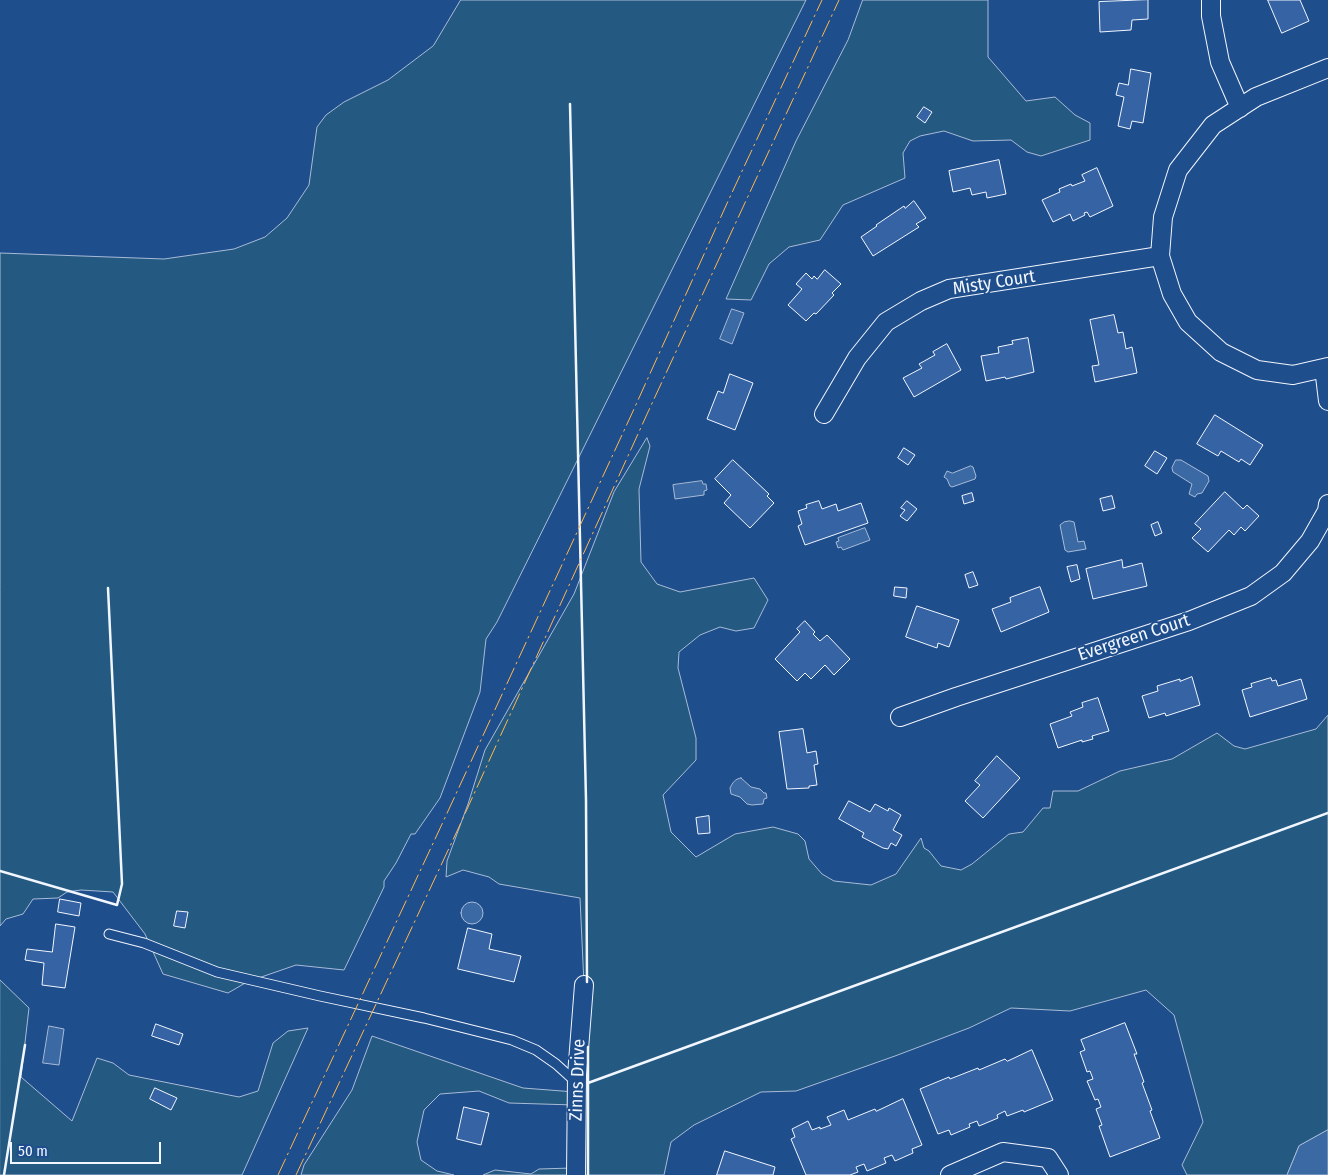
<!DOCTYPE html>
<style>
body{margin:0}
#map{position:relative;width:1328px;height:1175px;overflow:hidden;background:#1f4e8c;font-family:"Fira Sans Condensed",sans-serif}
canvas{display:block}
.scale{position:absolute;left:10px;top:1142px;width:151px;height:22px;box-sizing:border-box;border:2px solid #f2f6ff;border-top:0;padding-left:6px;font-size:15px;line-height:18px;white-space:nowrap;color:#f2f6ff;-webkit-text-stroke:4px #1f4e8c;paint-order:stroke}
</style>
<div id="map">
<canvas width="1328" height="1175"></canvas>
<div class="scale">50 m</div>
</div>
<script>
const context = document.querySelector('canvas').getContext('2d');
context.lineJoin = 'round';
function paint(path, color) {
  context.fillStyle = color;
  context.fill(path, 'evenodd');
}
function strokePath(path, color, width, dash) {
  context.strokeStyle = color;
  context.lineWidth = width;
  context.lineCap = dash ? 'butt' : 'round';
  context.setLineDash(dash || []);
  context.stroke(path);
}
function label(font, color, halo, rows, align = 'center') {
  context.font = font + ' "Fira Sans Condensed",sans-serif';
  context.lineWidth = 4;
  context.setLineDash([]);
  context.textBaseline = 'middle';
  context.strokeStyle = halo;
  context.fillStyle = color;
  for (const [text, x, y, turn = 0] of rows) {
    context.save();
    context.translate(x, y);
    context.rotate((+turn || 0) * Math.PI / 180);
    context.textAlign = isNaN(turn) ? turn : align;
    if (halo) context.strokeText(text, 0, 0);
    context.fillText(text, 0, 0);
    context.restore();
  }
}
const green = new Path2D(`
 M461 0H806L497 622 486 639 480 692 440 798 415 834H411L396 863 384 881V887L344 970 296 965 247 982 228 993 163 974 145 934 113 892 81 890 67 892 58 898 33 899 23 914 6 919 0 926V253L164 259 234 249 265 237 287 218 309 185 317 127 326 115 344 102 388 80 433 46Z
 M863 0H988V57L1026 101 1055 97 1075 115 1090 123V140L1041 156 1027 152 1011 140 973 141 944 131 920 136 910 141 903 153 905 178 843 205 820 240 789 247 769 264 751 300 726 299 796 141 848 40Z
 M647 438 650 446 639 489 641 562 657 584 680 592 754 578 768 600 754 628 736 631 720 627 700 635 679 652 678 668 696 738V760L663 795 671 832 696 857 735 834 773 827 798 834 805 841 809 859 822 874 834 881 871 885 896 874 921 838 924 848 929 851 941 866 961 870 972 864 1009 834 1023 832 1043 808H1050L1053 791H1078L1120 771 1172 759 1217 733 1234 746 1245 749 1316 729 1328 715V1130L1299 1146 1287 1175H1187L1182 1165 1203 1122 1174 1015 1146 990 1070 1011 1011 1008 969 1028 895 1056 796 1091 761 1092 694 1125 671 1142 664 1175H483L495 1170 531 1174 539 1169 572 1168 574 1105 509 1103 479 1091 440 1094 424 1110 417 1142 421 1160 437 1171 454 1175H301L304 1165 352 1090 372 1036 523 1088 575 1092 584 985 580 898 499 884 489 877 463 870 446 877 447 861 468 804 485 750 574 594 614 492Z
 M0 980 29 1008 21 1077 72 1121 97 1058 113 1063 129 1075 239 1097 258 1091 273 1043 288 1031 308 1028 242 1175H0Z`);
paint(green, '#245a82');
strokePath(green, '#a8bbd7', 1);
const water = new Path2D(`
 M732 309 744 313 732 344 720 339Z
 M1176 460H1181L1208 476 1209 481 1202 493 1197 494 1195 497 1189 494 1192 484 1173 472 1172 468Z
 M971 466 973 467 976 476 975 479 952 487 950 486 947 479 944 477 947 471 952 473Z
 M702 481 703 484H706L707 490 704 491V495L675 499 673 485Z
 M1070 521 1074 522 1078 542 1084 541 1086 549 1068 552 1065 550 1060 525 1064 522Z
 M865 528 870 540 843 550 841 547 838 548 836 542 839 541 838 538Z
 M741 778 751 787 760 789 764 793H766L767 798 764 799 763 804 752 805 747 804 740 797 731 794 730 788C733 782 735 779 741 778Z
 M461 913a11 11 0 1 1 22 0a11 11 0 1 1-22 0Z
 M49 1026 64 1029 59 1065 43 1063Z
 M1328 1130V1175H1287L1299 1146Z`);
paint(water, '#3b69a3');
strokePath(water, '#a8bbd7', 1);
const building = new Path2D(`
 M1148 0V19L1132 20 1131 30 1100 32 1099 2Z
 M1268 0H1300L1309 21 1282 33Z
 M1131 69 1151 73 1143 123 1132 121 1130 129 1118 126 1124 97 1116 95 1119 83 1128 85Z
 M924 107 932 112 925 123 917 117Z
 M999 160 1006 194 987 198 986 192 972 195 970 188 953 192 949 171Z
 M1097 168 1113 206 1090 217 1087 212 1084 213 1085 215 1073 221 1070 214 1053 222 1042 200 1060 192 1059 189 1071 184 1072 186 1085 181 1082 175Z
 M914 201 926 218 916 224 919 227 873 256 861 237 877 226 876 225 904 206 905 208Z
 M825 270 841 284 832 293 834 295 816 314 814 313 806 321 788 305 802 289 796 284 806 273 812 279 814 276 817 279Z
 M1114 315 1118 333 1123 332 1126 349 1132 347 1137 373 1095 382 1092 366 1099 365 1090 320Z
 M1028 338 1034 372 1006 379 1005 377 986 381 981 356 999 353 998 347 1013 344 1012 341Z
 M947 344 961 370 914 397 903 378 922 368 919 364 935 355 933 352Z
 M730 374 753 383 735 430 707 419 718 391 723 393Z
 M1215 415 1263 445 1250 465 1241 459 1239 462 1221 451 1218 456 1197 444Z
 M904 448 915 455 908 465 898 458Z
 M1155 451 1167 458 1157 474 1145 466Z
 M733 460 769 494 767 496 774 503 750 528 724 503 731 495 715 479Z
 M1225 492 1243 509 1247 505 1259 516 1245 531 1241 527 1234 535 1229 530 1208 552 1192 538 1201 529 1195 524Z
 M972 493 974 501 964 504 962 496Z
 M1112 496 1115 508 1103 511 1100 499Z
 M819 501 822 509 836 504 838 511 861 503 868 523 805 545 798 526 802 524 798 511 807 508 806 505Z
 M907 501 917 509 907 521 900 516 905 510 901 508Z
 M1158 522 1162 533 1155 536 1151 525Z
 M1122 560 1123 568 1142 563 1147 586 1093 599 1086 569Z
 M1077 565 1080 579 1071 582 1067 567Z
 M973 572 978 585 969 588 965 575Z
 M895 587 907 588 906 598 894 596Z
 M1040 587 1049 612 1001 632 992 609 1011 602 1010 598Z
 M917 606 959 620 949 647 938 643 937 648 906 637Z
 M805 621 815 632 813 634 820 641 827 635 850 659 834 675 825 665 811 679 805 673 797 681 775 659 800 632 797 629Z
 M1192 677 1200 705 1166 716 1165 713 1149 718 1142 696 1158 691 1157 686 1180 679V681Z
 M1271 678 1272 681 1276 680 1278 686 1301 679 1307 699 1250 717 1242 690 1252 687 1251 684Z
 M1098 698 1109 731 1092 736 1093 739 1082 742V740L1058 748 1050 724 1072 716 1070 712 1083 707 1082 703Z
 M803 729 807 753 816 751 818 764 814 765 817 785 809 786V788L787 789 779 732Z
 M997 756 1020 778 983 818 965 801 980 785 975 781Z
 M849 801 870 812 875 804 888 811 889 808 901 815 893 830 902 835 896 846 891 843 888 849 883 848 862 837 864 833 839 819Z
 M709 816 710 833 698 834 696 818Z
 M60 899 81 903 79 916 58 912Z
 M177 911 188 912 185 928 174 926Z
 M56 924 75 927 65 988 42 985 44 963 25 960 27 949 52 952Z
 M468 928 492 934 489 949 521 956 514 982 458 969Z
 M1125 1023 1137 1054H1134L1144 1082 1142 1083 1152 1110 1150 1111 1160 1138 1110 1157 1099 1126 1102 1125 1096 1109 1101 1107 1098 1099 1095 1100 1087 1081 1093 1079 1090 1071 1087 1072 1080 1052 1085 1050 1081 1040Z
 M156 1024 183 1034 179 1045 152 1036Z
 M1032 1050 1053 1100 1024 1112 1023 1110 1007 1116 1005 1111 997 1115 998 1118 979 1126 977 1121 969 1124 970 1127 951 1135 949 1130 938 1134 920 1089 949 1077 950 1079 978 1068 979 1070 1005 1059 1007 1061Z
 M155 1088 177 1098 171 1110 150 1099Z
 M903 1099 922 1145 912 1149 913 1153 895 1161 892 1155 884 1158 886 1163 867 1171 864 1164 856 1167 858 1172 850 1175H806L791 1139 795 1137 792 1129 808 1121 812 1130 820 1127V1129L831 1125 827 1117 844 1110 848 1120 875 1109 876 1111Z
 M464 1107 489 1113 481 1145 457 1139Z
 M725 1151 775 1167 773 1175H717Z`);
paint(building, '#3563a3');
strokePath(building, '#f2f6ff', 1);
const service = new Path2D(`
 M109 934 144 943 217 972 320 996 424 1018 512 1040 536 1050 556 1064 577 1083`);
const minor = new Path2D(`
 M1211 0V16L1220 62 1240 108
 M1328 68 1256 97 1213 125 1178 170 1163 217 1160 256 1172 294 1188 322 1221 352 1257 370 1293 375 1328 367
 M1324 368 1328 401
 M824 414 857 358 886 322 921 301 949 289 1160 256
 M900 717 956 697 1189 621 1251 596 1283 573 1310 541 1327 511 1328 504
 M576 1175 577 1075 584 985
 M950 1175 1003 1152 1048 1158 1059 1175`);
strokePath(service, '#f2f6ff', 11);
strokePath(minor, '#f2f6ff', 20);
strokePath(service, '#1f4e8c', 9);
strokePath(minor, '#1f4e8c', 18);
strokePath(new Path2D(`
 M570 104 586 800 587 982
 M0 871 117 905 122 884 108 588
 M588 1047V1175
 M588 1083 1328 813
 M4 1175 25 1045`), '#f2f6ff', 2.5);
strokePath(new Path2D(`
 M278 1175 443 822 634 409 729 199 822 0
 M296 1175 458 829 648 412 839 0`), '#ffb74d', 1, [18, 4, 2.5, 4]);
label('18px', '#f2f6ff', '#1f4e8c', [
 ["Misty Court",994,283,-9],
 ["Evergreen Court",1134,638,-18],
 ["Zinns Drive",578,1080,-88]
]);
</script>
